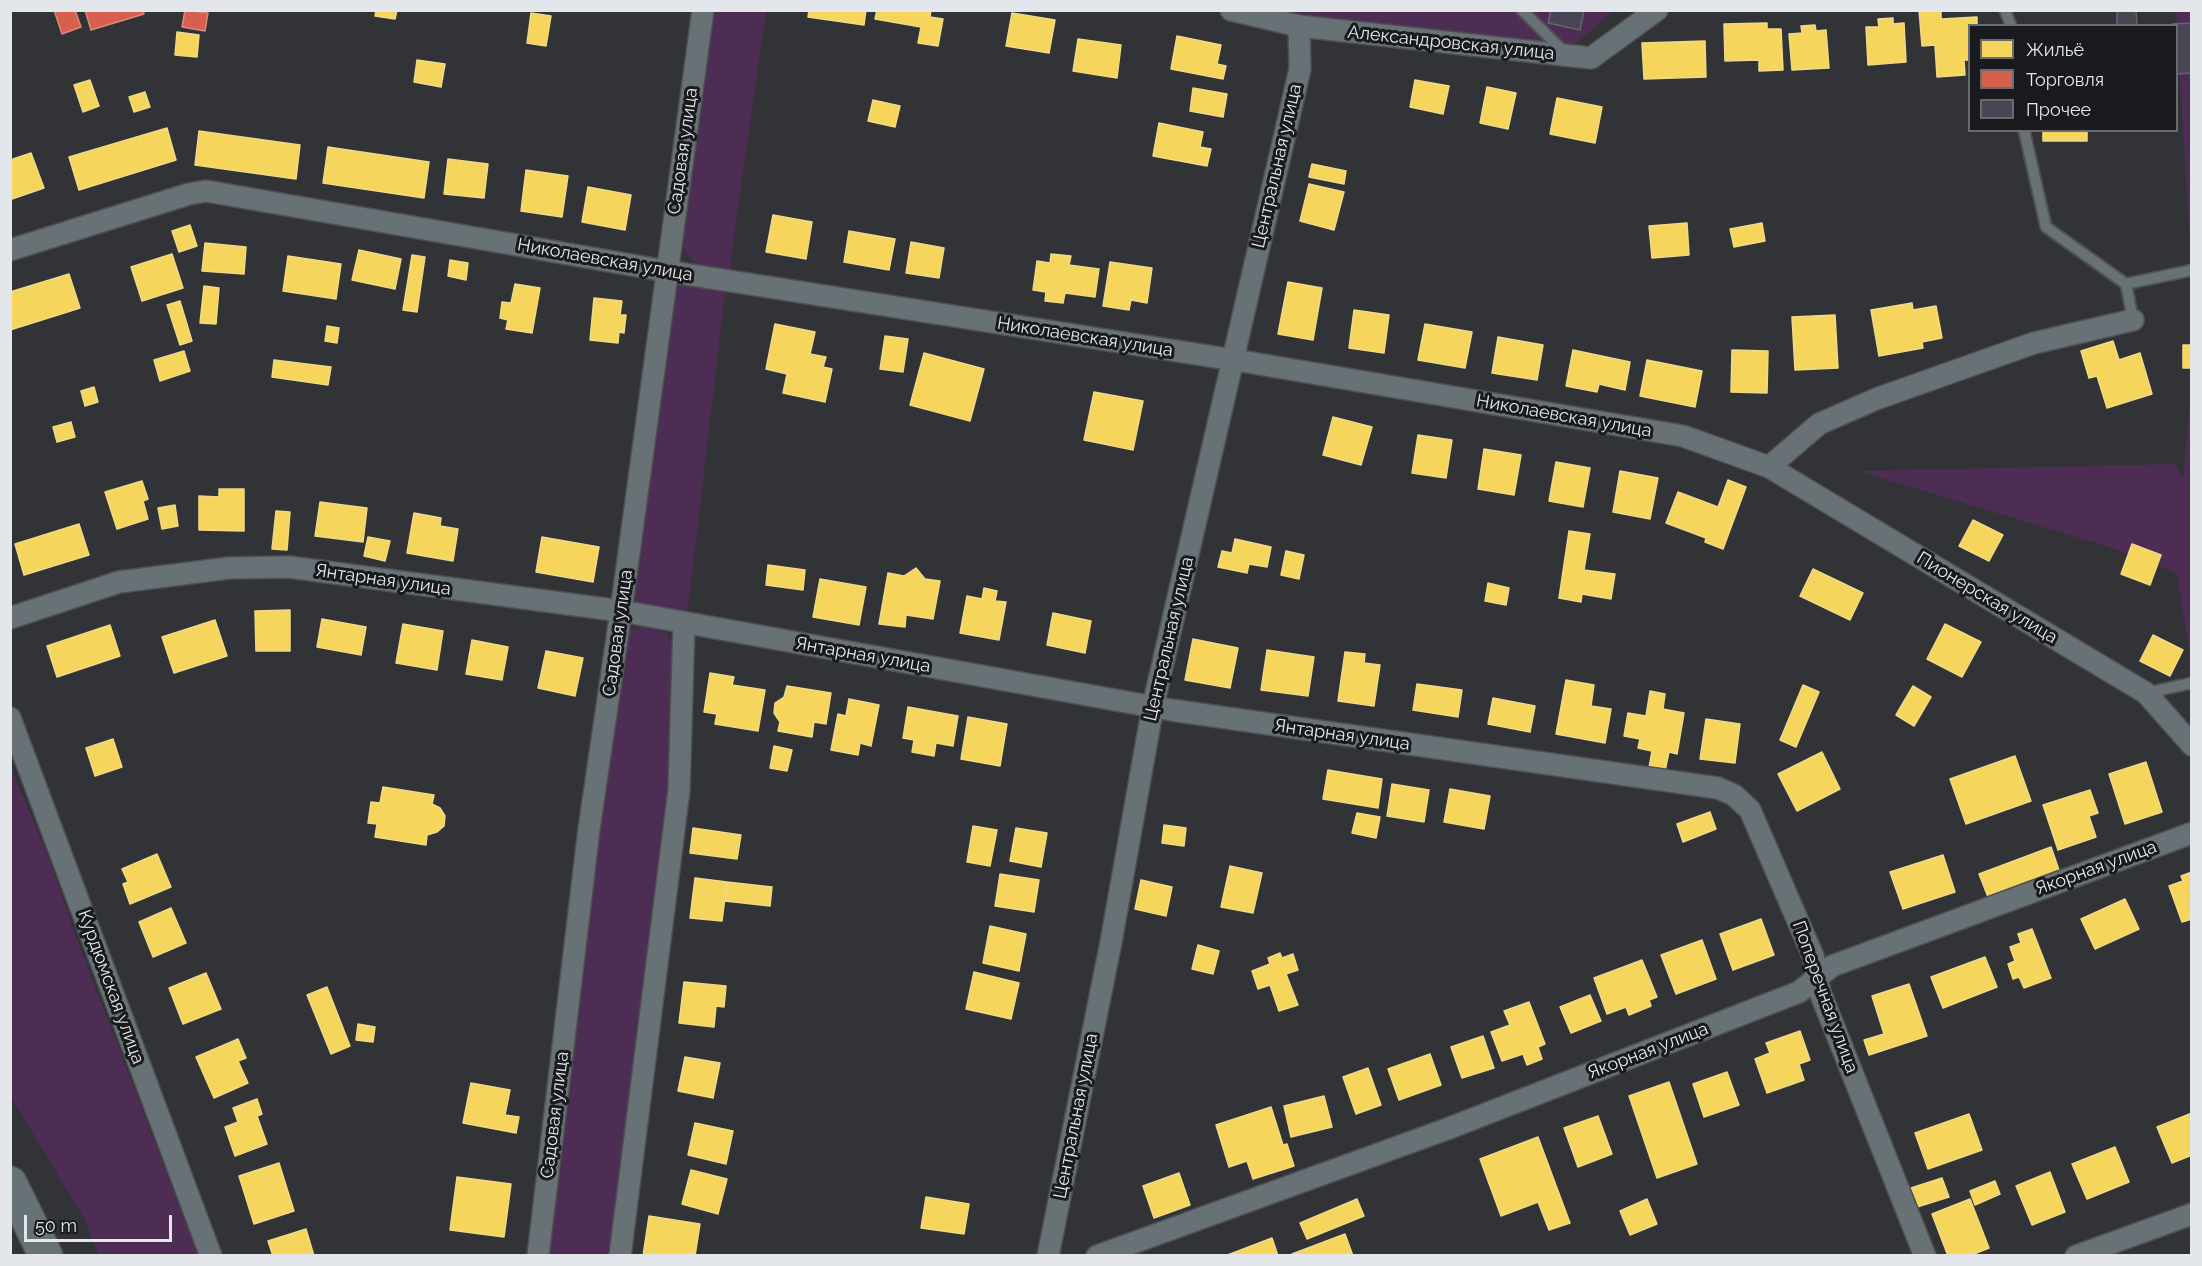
<!DOCTYPE html>
<meta charset="utf-8">
<style>
body{margin:0}
#map{position:relative;width:2202px;height:1266px;overflow:hidden;background:#313336;font-family:Raleway,sans-serif}
canvas{display:block}
.frame{position:absolute;inset:0;border:12px solid #e3e6ea;pointer-events:none}
.legend{position:absolute;left:1968px;top:24px;width:210px;height:108px;box-sizing:border-box;background:#181a1d;border:2px solid #696c6f;margin:0;padding:8px 10px;list-style:none;font-size:18px;color:#e3e6ea}
.legend li{display:flex;align-items:center;gap:12px;height:30px}
.legend b{width:30px;border:2px solid #696c6f}
.scale{position:absolute;left:24px;top:1215px;width:148px;height:27px;box-sizing:border-box;border:3px solid #e3e6ea;border-top:0;padding-left:8px;font-size:18px;line-height:21px;white-space:nowrap;color:#e3e6ea;-webkit-text-stroke:4px #181a1d;paint-order:stroke}
</style>
<div id="map">
<canvas width="2202" height="1266"></canvas>
<div class="frame"></div>
<ul class="legend">
<li><b style="height:16px;background:#f6d55c"></b>Жильё</li>
<li><b style="height:16px;background:#d6604d"></b>Торговля</li>
<li><b style="height:16px;background:#484654"></b>Прочее</li>
</ul>
<div class="scale">50 m</div>
</div>
<script>
const context = document.querySelector('canvas').getContext('2d');
context.lineJoin = 'round';
function paint(path, color) {
  context.fillStyle = color;
  context.fill(path, 'evenodd');
}
function strokePath(path, color, width, dash) {
  context.strokeStyle = color;
  context.lineWidth = width;
  context.lineCap = dash ? 'butt' : 'round';
  context.setLineDash(dash || []);
  context.stroke(path);
}
function label(font, color, halo, rows, align = 'center') {
  context.font = font + ' Raleway,sans-serif';
  context.lineWidth = 6;
  context.setLineDash([]);
  context.textBaseline = 'middle';
  context.strokeStyle = halo;
  context.fillStyle = color;
  for (const [text, x, y, turn = 0] of rows) {
    context.save();
    context.translate(x, y);
    context.rotate((+turn || 0) * Math.PI / 180);
    context.textAlign = isNaN(turn) ? turn : align;
    if (halo) context.strokeText(text, 0, 0);
    context.fillText(text, 0, 0);
    context.restore();
  }
}
paint(new Path2D(`
 M709 11H766L729 272C702 266 691 268 680 239Z
 M1265 11H1613L1565 53Z
 M2176 11H2191V263Z
 M690 279 726 285 687 617 639 610 628 595 654 412 677 287Z
 M2191 388V663L2177 573 2106 546 1858 471 2176 464 2183 479Z
 M643 626 667 633 675 648 671 789 613 1255 545 1256 595 831 627 632Z
 M11 768 48 856 75 934 198 1255H99L85 1220 11 1097Z`), '#4e2d55');
const homes = new Path2D(`
 M376 10H397L395 19 375 16Z
 M809 10H866L864 25 808 17Z
 M877 10H931L930 17 943 19 938 46 918 43 921 27 875 19Z
 M1919 10H1941V19L1977 17V26H1970V60H1964L1965 75 1937 77 1935 45 1922 46Z
 M531 13 551 16 546 46 527 43Z
 M1012 13 1055 20 1049 53 1006 46Z
 M1893 18V24L1904 23 1906 62 1868 65 1866 27H1879L1878 19Z
 M1767 23V29H1781L1783 70 1759 71V60L1725 61 1724 24Z
 M1815 25 1816 31 1826 30 1829 68 1792 70 1789 34 1802 33 1801 26Z
 M177 32 199 35 197 57 175 55Z
 M1177 36 1221 45 1217 64 1226 66 1223 79 1171 69Z
 M1078 39 1121 45 1117 78 1073 71Z
 M1705 41 1706 77 1644 79 1642 43Z
 M417 60 445 64 441 87 414 82Z
 M90 80 99 106 83 112 74 85Z
 M1415 80 1449 86 1443 114 1410 107Z
 M1487 87 1516 93 1508 129 1480 123Z
 M1193 88 1227 94 1223 117 1190 111Z
 M145 92 150 107 134 112 129 97Z
 M1557 98 1602 107 1595 143 1550 134Z
 M873 100 900 106 895 127 868 121Z
 M1159 123 1203 132 1200 147 1211 149 1207 166 1153 156Z
 M167 128 176 160 79 190 69 157Z
 M2043 130H2087V141H2043Z
 M199 131 300 145 296 179 195 165Z
 M328 147 429 162 424 198 323 183Z
 M31 153 44 188 12 199 10 160Z
 M448 159 488 164 484 198 444 194Z
 M1312 164 1346 171 1344 184 1309 177Z
 M526 170 568 176 562 217 521 211Z
 M1309 184 1344 192 1334 230 1300 221Z
 M588 187 631 195 625 230 582 222Z
 M773 215 812 222 806 259 766 252Z
 M1687 223 1689 255 1652 258 1649 226Z
 M1762 223 1765 241 1734 247 1730 229Z
 M190 225 197 246 179 252 172 231Z
 M849 231 895 239 889 270 844 262Z
 M911 242 944 248 939 278 906 273Z
 M205 243 246 247 244 274 202 271Z
 M359 250 401 259 395 289 352 280Z
 M172 254 183 288 142 301 131 267Z
 M1051 254 1071 256 1069 265 1099 269 1095 297 1065 293 1063 303 1045 301 1046 292 1033 290 1037 261 1050 263Z
 M412 255 425 257 417 312 403 310Z
 M288 256 341 264 336 299 283 291Z
 M450 260 468 263 466 280 448 276Z
 M1110 262 1152 268 1147 303 1131 300 1129 310 1103 306Z
 M69 274 80 308 10 330V292Z
 M1288 282 1322 288 1313 340 1278 334Z
 M515 284 540 288 532 333 506 329 508 320 500 318 502 302 511 303Z
 M204 286 219 288 216 324 200 323Z
 M594 298 622 301 620 315H626L624 333 619 332 618 343 590 340Z
 M180 301 192 341 180 345 167 305Z
 M1912 303 1913 310 1936 306 1942 338 1922 342 1923 348 1879 356 1871 310Z
 M1354 310 1389 315 1384 353 1349 348Z
 M1835 315 1838 368 1795 370 1792 317Z
 M775 324 815 332 810 354 826 357 823 367 832 369 825 402 783 393 787 374 766 369Z
 M1425 324 1472 332 1465 368 1418 360Z
 M327 326 339 328 337 343 325 341Z
 M885 336 908 339 903 372 880 369Z
 M1498 337 1543 345 1537 380 1492 373Z
 M2113 341 2119 360 2140 353 2152 394 2107 408 2097 376 2089 378 2081 351Z
 M2183 345H2192V368H2183Z
 M1573 350 1630 362 1625 390 1599 384 1597 392 1566 386Z
 M1732 350 1768 351 1767 393 1731 392Z
 M184 351 190 371 160 381 154 360Z
 M924 353 984 369 970 421 910 405Z
 M274 360 331 367 328 385 272 377Z
 M1647 360 1702 371 1695 407 1640 396Z
 M94 387 98 402 85 406 81 391Z
 M1094 392 1143 401 1133 450 1084 440Z
 M1333 417 1372 427 1361 465 1323 455Z
 M71 422 75 437 57 442 53 427Z
 M1418 435 1452 440 1446 478 1412 473Z
 M1484 449 1521 455 1514 495 1478 489Z
 M1556 462 1590 468 1583 507 1549 501Z
 M1620 471 1658 478 1650 519 1613 512Z
 M1728 480 1746 487 1723 549 1705 542 1706 538 1666 523 1678 492 1718 507Z
 M142 481 148 499 143 501 148 519 117 529 105 492Z
 M219 489H244V531L199 530V496L219 497Z
 M320 502 367 508 363 542 315 536Z
 M175 505 178 526 162 529 158 508Z
 M276 511 290 512 287 550 272 549Z
 M414 513 441 518 440 526 458 529 453 561 407 553Z
 M1973 520 2003 535 1989 561 1959 546Z
 M79 524 89 555 24 575 15 544Z
 M1569 531 1590 534 1584 570 1615 574 1611 599 1582 594 1581 602 1559 598Z
 M368 537 390 541 385 561 364 556Z
 M542 537 599 547 593 582 536 572Z
 M1235 539 1271 547 1267 567 1249 564 1247 573 1218 567 1222 551 1232 553Z
 M2132 544 2161 555 2150 585 2121 574Z
 M1286 551 1304 555 1299 579 1281 575Z
 M768 565 805 570 803 590 766 585Z
 M916 568 925 579 940 581 933 619 906 615 905 627 879 624 888 573 904 576Z
 M1813 569 1863 593 1850 620 1800 596Z
 M820 579 866 587 859 625 813 617Z
 M1488 583 1509 588 1506 605 1485 601Z
 M984 588 997 591 995 601 1006 602 999 640 960 633 967 596 982 599Z
 M290 610V651H256L255 611Z
 M1053 613 1091 621 1085 653 1047 645Z
 M322 619 366 627 361 655 317 647Z
 M215 620 227 656 174 673 162 637Z
 M403 624 443 631 437 670 396 663Z
 M1945 624 1981 642 1962 677 1927 659Z
 M110 625 120 656 57 677 47 646Z
 M2153 635 2183 650 2170 676 2140 661Z
 M1193 639 1238 648 1230 688 1185 680Z
 M472 640 508 647 502 680 466 674Z
 M1267 650 1314 657 1308 696 1261 690Z
 M546 651 583 658 575 696 538 688Z
 M1345 652 1365 654 1364 663 1380 665 1374 706 1338 701Z
 M710 673 734 677 732 685 765 690 758 731 715 724 717 714 704 712Z
 M1566 680 1594 685 1591 706 1611 709 1605 743 1556 734Z
 M1417 684 1462 690 1458 717 1413 710Z
 M1803 685 1819 692 1796 747 1780 740Z
 M787 686 831 693 826 724 814 722 812 737 778 731 780 722 774 713 775 703 784 697Z
 M1913 686 1931 697 1914 726 1896 715Z
 M1650 691 1665 694 1663 709 1684 713 1677 754 1669 752 1665 771 1649 768 1652 751 1638 748 1640 739 1624 736 1628 713 1646 716Z
 M1493 698 1535 706 1530 732 1488 724Z
 M849 699 879 705 871 746 860 743 858 755 831 750 838 714 846 716Z
 M908 707 958 716 953 746 936 743 934 756 912 752 914 740 903 738Z
 M968 717 1007 724 1000 766 961 759Z
 M1706 719 1740 724 1735 763 1700 759Z
 M113 739 122 767 95 776 86 748Z
 M774 746 792 750 787 771 770 768Z
 M1822 752 1840 789 1797 811 1778 774Z
 M2015 756 2031 801 1966 824 1950 779Z
 M2146 762 2162 812 2125 824 2109 774Z
 M1328 770 1382 779 1378 808 1323 799Z
 M1392 784 1429 790 1424 822 1387 816Z
 M383 787 434 795 432 804 440 808 445 816 444 826 437 832 427 835 426 845 375 837 377 824 368 823 371 802 380 803Z
 M1450 789 1490 796 1484 829 1444 822Z
 M2090 790 2098 813 2089 816 2096 837 2058 850 2043 805Z
 M1710 812 1716 829 1683 842 1677 824Z
 M1357 813 1380 817 1376 838 1352 833Z
 M1164 825 1186 828 1184 846 1162 843Z
 M973 826 997 830 990 866 967 862Z
 M693 828 741 835 737 859 690 853Z
 M1016 828 1047 833 1041 867 1010 861Z
 M2051 847 2059 870 1988 897 1979 874Z
 M157 854 171 887 130 904 123 884 128 882 122 869Z
 M1943 855 1955 892 1903 909 1890 872Z
 M1230 866 1262 873 1253 913 1221 907Z
 M2192 872V919L2182 922 2169 886 2183 881 2181 876Z
 M1000 874 1039 880 1034 912 995 906Z
 M695 878 727 882 722 921 690 918Z
 M1141 880 1172 887 1166 916 1135 909Z
 M727 882 772 887 770 906 725 901Z
 M2125 899 2139 929 2095 949 2081 919Z
 M171 908 186 943 153 957 139 922Z
 M1761 919 1774 955 1733 970 1720 934Z
 M990 926 1026 934 1019 971 983 963Z
 M2032 929 2051 978 2024 988 2019 977 2013 979 2008 964 2015 961 2010 947 2021 943 2018 934Z
 M1702 940 1716 979 1676 994 1661 955Z
 M1198 945 1219 951 1213 974 1192 969Z
 M1280 953 1282 958 1293 954 1298 970 1286 974 1298 1005 1279 1011 1270 985 1258 989 1252 971 1270 964 1268 958Z
 M1985 957 1997 987 1943 1008 1931 977Z
 M1642 960 1657 997 1649 1000 1651 1006 1629 1015 1626 1007 1607 1014 1594 978Z
 M974 972 1019 983 1011 1019 966 1009Z
 M206 973 221 1009 183 1024 169 988Z
 M684 982 726 986 724 1007 716 1006 714 1027 679 1023Z
 M1909 984 1927 1036 1869 1055 1864 1040 1884 1034 1872 996Z
 M327 987 350 1046 331 1054 307 995Z
 M1590 995 1601 1021 1571 1033 1560 1007Z
 M1529 1002 1545 1044 1538 1047 1542 1059 1527 1065 1523 1054 1502 1061 1491 1032 1510 1025 1504 1011Z
 M358 1024 375 1027 373 1042 356 1040Z
 M1800 1031 1810 1060 1799 1064 1804 1080 1767 1093 1755 1059 1770 1053 1766 1043Z
 M1483 1036 1494 1068 1462 1078 1451 1047Z
 M238 1039 246 1058 238 1061 248 1083 214 1098 196 1057Z
 M1430 1054 1441 1085 1399 1100 1388 1069Z
 M685 1057 720 1063 713 1098 678 1091Z
 M1368 1068 1381 1105 1356 1114 1343 1077Z
 M1727 1072 1739 1105 1704 1117 1693 1084Z
 M1669 1082 1697 1164 1657 1178 1629 1096Z
 M471 1083 510 1090 505 1115 519 1117 516 1133 463 1123Z
 M1324 1096 1332 1127 1291 1137 1284 1106Z
 M257 1099 262 1114 257 1116 267 1144 235 1156 225 1127 238 1122 233 1108Z
 M1271 1107 1283 1145 1287 1144 1294 1166 1253 1179 1247 1161 1229 1167 1216 1125Z
 M2192 1113V1155L2172 1163 2157 1127Z
 M1969 1114 1982 1150 1928 1169 1915 1133Z
 M1598 1116 1612 1154 1578 1167 1564 1128Z
 M695 1123 733 1131 726 1164 688 1155Z
 M1538 1137 1570 1223 1549 1230 1538 1202 1501 1216 1480 1159Z
 M2115 1147 2129 1182 2087 1199 2072 1164Z
 M279 1163 294 1211 254 1224 239 1176Z
 M691 1170 727 1179 718 1214 682 1204Z
 M2050 1172 2065 1212 2032 1225 2016 1186Z
 M1179 1173 1190 1205 1154 1218 1143 1186Z
 M457 1177 511 1184 504 1237 450 1230Z
 M1942 1178 1949 1197 1917 1207 1911 1188Z
 M1995 1181 2000 1194 1975 1205 1970 1191Z
 M926 1197 969 1204 964 1234 921 1228Z
 M1357 1199 1364 1216 1307 1239 1300 1223Z
 M1647 1199 1657 1224 1630 1235 1620 1211Z
 M1970 1199 1989 1248 1969 1256H1948L1932 1214Z
 M649 1216 700 1224 695 1256H643Z
 M306 1229 314 1256H273L268 1241Z
 M1345 1234 1353 1256H1292V1254Z
 M1272 1238 1278 1256H1225Z`);
paint(homes, '#f6d55c');
strokePath(homes, '#f0da87', 1.5);
const shops = new Path2D(`
 M54 10H75L81 27 62 34Z
 M85 10H143L144 14 91 30Z
 M185 10 208 13 205 31 182 27Z`);
paint(shops, '#d6604d');
strokePath(shops, '#da887c', 1.5);
const building = new Path2D(`
 M1551 10H1584L1580 30 1548 23Z
 M2117 10H2136L2137 26H2117Z
 M2192 23V73L2176 74V26L2172 24Z`);
paint(building, '#484654');
strokePath(building, '#646568', 1.5);
const service = new Path2D(`
 M1522 10 1564 52
 M2005 10 2011 26
 M2024 130 2046 227 2126 284 2133 320
 M2126 284 2192 270
 M2146 693 2192 683`);
const minor = new Path2D(`
 M1231 10 1299 26 1591 58 1657 10
 M10 250 189 194 206 191 666 271 1247 362 1683 436 1769 467 2146 693 2192 745
 M1769 467 1819 424 1876 399 2034 343 2133 320
 M10 618 119 582 229 568 289 567 621 611 1171 710 1718 788 1734 795 1750 810 1813 956 1820 992 1925 1256
 M10 718 211 1256
 M538 1256 589 829 621 611 703 10
 M620 1256 679 790 684 624
 M1048 1256 1111 942 1153 706 1300 69 1299 26
 M1097 1256 1447 1129 1799 992 1832 966 2192 833
 M2076 1256 2192 1214`);
const primary = new Path2D(`
 M10 1183 46 1256`);
strokePath(service, '#4e5052', 14);
strokePath(minor, '#4e5052', 24);
strokePath(primary, '#4e5052', 36);
strokePath(service, '#677176', 10);
strokePath(minor, '#677176', 21);
strokePath(primary, '#677277', 33);
label('18px', '#e3e6ea', '#181a1d', [
 ["Александровская улица",1451,43,6],
 ["Садовая улица",683,151,-82],
 ["Центральная улица",1277,166,-77],
 ["Николаевская улица",605,260,10],
 ["Николаевская улица",1085,337,9],
 ["Николаевская улица",1564,416,10],
 ["Янтарная улица",383,580,8],
 ["Пионерская улица",1987,598,31],
 ["Садовая улица",618,633,-82],
 ["Центральная улица",1169,639,-77],
 ["Янтарная улица",863,655,10],
 ["Янтарная улица",1342,735,8],
 ["Якорная улица",2096,868,-20],
 ["Курдюмская улица",111,987,70],
 ["Поперечная улица",1825,997,70],
 ["Якорная улица",1648,1051,-21],
 ["Садовая улица",555,1115,-83],
 ["Центральная улица",1076,1116,-79]
]);
</script>
